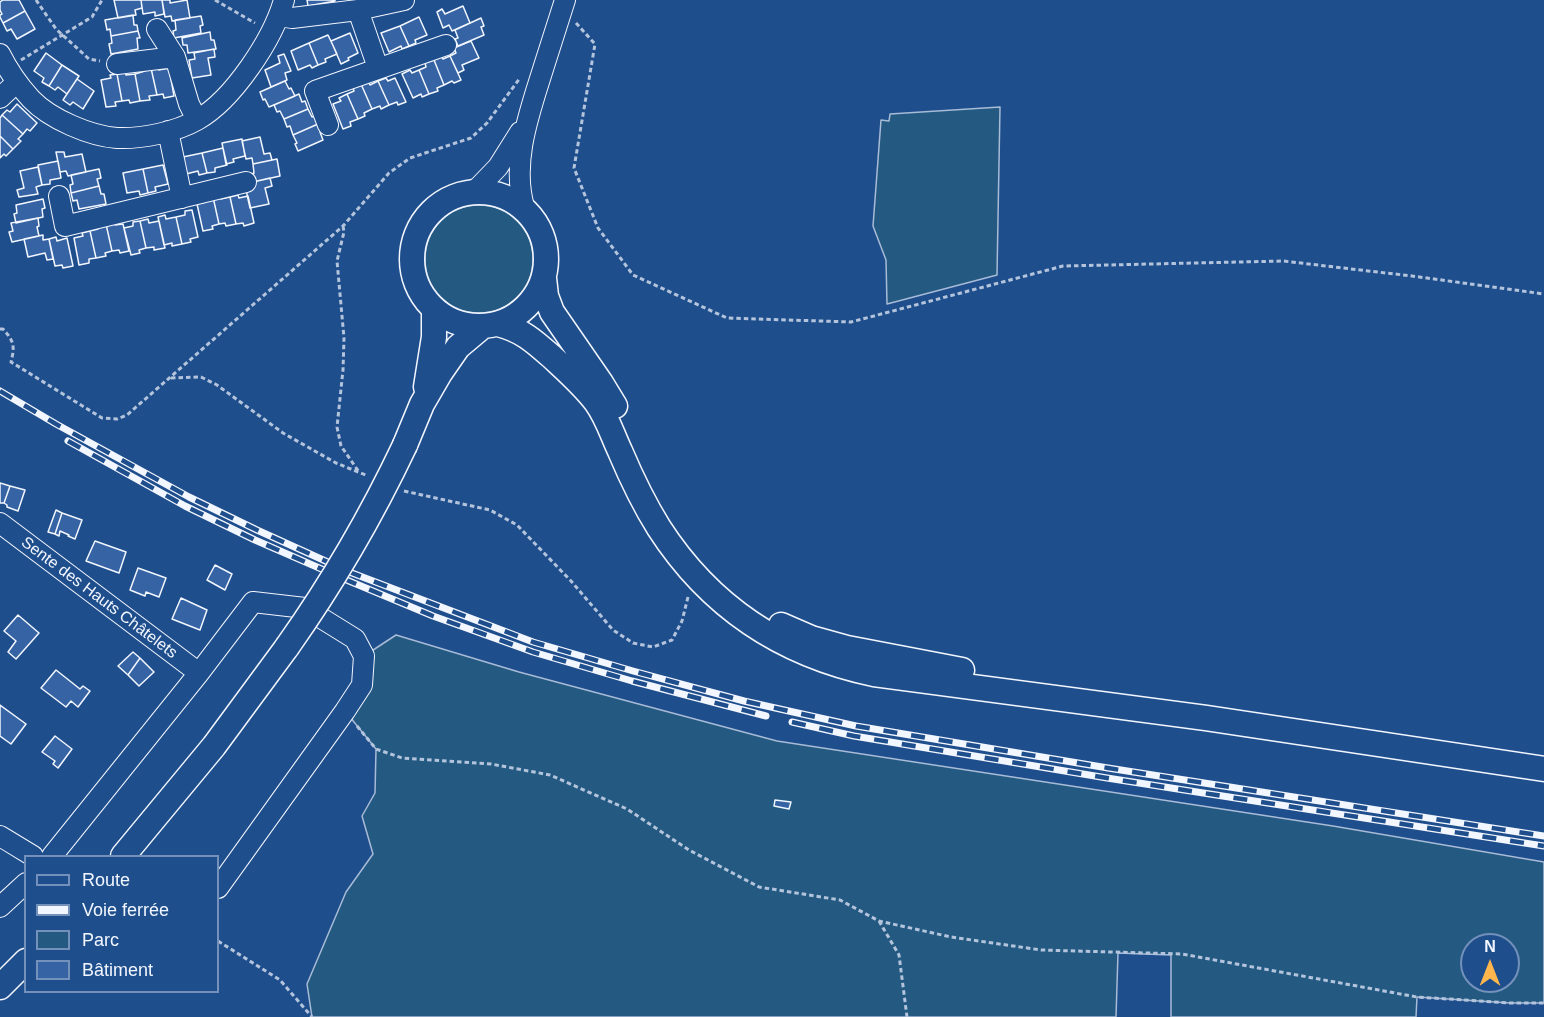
<!DOCTYPE html>
<meta charset="utf-8">
<style>
body{margin:0}
#map{position:relative;width:1544px;height:1017px;overflow:hidden;background:#1f4e8c;font-family:Helvetica,sans-serif}
canvas{display:block}
.legend{position:absolute;left:24px;top:855px;width:195px;height:138px;box-sizing:border-box;background:#1f4e8c;border:2px solid #7391ba;margin:0;padding:8px 10px;list-style:none;font-size:18px;color:#f2f6ff}
.legend li{display:flex;align-items:center;gap:12px;height:30px}
.legend b{width:30px;border:2px solid #7391ba}
.north{position:absolute;left:1460px;top:933px;width:60px;height:60px;box-sizing:border-box;background:#1f4e8c;border:2px solid #7391ba;border-radius:50%;rotate:0deg;font-size:16px;font-weight:700;line-height:24px;text-align:center;color:#f2f6ff}
.north::after{content:'';display:block;margin:auto;width:21px;height:27px;background:#ffb74d;clip-path:polygon(50% 0,100% 100%,50% 72%,0 100%)}
</style>
<div id="map">
<canvas width="1544" height="1017"></canvas>
<ul class="legend">
<li><b style="height:8px;background:#1f4e8c"></b>Route</li>
<li><b style="height:8px;background:#f2f6ff"></b>Voie ferrée</li>
<li><b style="height:16px;background:#245a82"></b>Parc</li>
<li><b style="height:16px;background:#3563a3"></b>Bâtiment</li>
</ul>
<div class="north">N</div>
</div>
<script>
const context = document.querySelector('canvas').getContext('2d');
context.lineJoin = 'round';
function paint(path, color) {
  context.fillStyle = color;
  context.fill(path, 'evenodd');
}
function strokePath(path, color, width, dash) {
  context.strokeStyle = color;
  context.lineWidth = width;
  context.lineCap = dash ? 'butt' : 'round';
  context.setLineDash(dash || []);
  context.stroke(path);
}
function label(font, color, halo, rows, align = 'center') {
  context.font = font + ' Helvetica,sans-serif';
  context.lineWidth = 4.5;
  context.setLineDash([]);
  context.textBaseline = 'middle';
  context.strokeStyle = halo;
  context.fillStyle = color;
  for (const [text, x, y, turn = 0] of rows) {
    context.save();
    context.translate(x, y);
    context.rotate((+turn || 0) * Math.PI / 180);
    context.textAlign = isNaN(turn) ? turn : align;
    if (halo) context.strokeText(text, 0, 0);
    context.fillText(text, 0, 0);
    context.restore();
  }
}
const green = new Path2D(`
 M1000 107 997 275 887 304 886 260 873 226 881 120 889 121 890 114Z
 M425 259a54 54 0 1 1 108 0a54 54 0 1 1-108 0Z
 M396 635 519 672 777 741 1333 826 1544 862V1003H1510L1417 997 1416 1017H1171V955L1118 953 1116 1017H312L307 984 346 892 373 854 362 816 375 793 376 749 345 711 364 656ZM1472 945H1508V981H1472Z`);
paint(green, '#245a82');
strokePath(green, '#a8bbd7', 1.5);
const building = new Path2D(`
 M3 0H19L25 11 3 23 0 17V15L2 14 0 10V2Z
 M114 0H141L142 8 135 10 136 15 118 18Z
 M141 0H162L164 14 155 16V12L143 14Z
 M162 0H170V3L187 0 190 18 172 21 171 16 165 17Z
 M307 0H335V1L308 6Z
 M463 6 470 23 452 31 449 25 443 28 437 12 442 9 445 14Z
 M25 11 35 29 17 39 11 29 7 31 3 23Z
 M133 15 134 25H137L138 31 111 36 110 29 107 30 105 20Z
 M201 16 203 25 200 26 201 33 174 38 173 31 176 30 175 20Z
 M419 17 427 35 415 40 416 43 409 46 400 26Z
 M481 18 484 26 481 27 484 35 458 46 455 39 458 38 455 30Z
 M400 26 409 46 402 49 401 46 389 52 381 33Z
 M138 31 140 38H137L138 49 111 54 109 44 112 43 111 36Z
 M210 32 211 40H214L216 49 188 53 187 45H183L182 38Z
 M350 33 358 53 348 58 349 60 341 64 331 41Z
 M328 35 337 54 325 59 326 62 318 65 309 43Z
 M471 41 479 58 462 65 464 70 458 73 450 56 456 53 454 48Z
 M309 43 318 65 312 68 310 65 298 70 291 51Z
 M214 49 215 57 208 58 211 75 192 78 189 60 195 59 194 53Z
 M46 53 62 65 49 86 42 82 44 78 34 71Z
 M284 54 291 71 285 73 287 80 271 87 265 70 280 63 278 56Z
 M441 56 443 59 450 56 461 80 454 83 452 81 444 85 434 60Z
 M434 60 444 85 437 88 438 91 429 94 419 70 426 67 425 63Z
 M62 65 79 76 67 94 58 87 55 90 49 86Z
 M158 66 159 70 169 68 174 96 164 98 163 94 157 95 151 68Z
 M151 68 157 95 149 96 150 100 140 101 135 74 145 71 144 69Z
 M410 70 412 73 419 70 429 94 422 97 421 94 413 98 402 74Z
 M125 72 126 75 135 74 140 101 130 103 129 100 122 101 117 74Z
 M117 74 122 101 115 102 116 106 106 107 101 80 111 78 110 75Z
 M386 78 388 81 395 78 406 102 398 105 397 102 389 105 378 81Z
 M77 79 94 91 83 109 73 102 70 105 63 100Z
 M285 81 289 89 291 88 295 96 269 107 265 99 263 100 260 92Z
 M368 81 370 85 378 81 389 105 381 109 380 106 372 109 361 84Z
 M361 84 372 109 364 113 365 116 358 119 347 94 354 91 353 88Z
 M299 94 302 102 305 101 308 109 284 119 280 111 277 112 274 105Z
 M347 94 358 119 350 122 351 126 343 129 333 104 341 101 339 98Z
 M17 104 37 123 30 131 27 129 23 134 2 115 7 110 10 112Z
 M308 109 312 117 315 116 318 124 293 135 290 126 287 127 284 119Z
 M2 115 23 134 18 139 21 141 13 149 0 136V118Z
 M318 124 322 132H320L323 140 298 151 295 144 297 143 293 135Z
 M0 136 13 149 6 156 4 154 0 158Z
 M260 137 264 154 270 153 272 160 253 164 252 158 246 159 242 141Z
 M242 139 245 156 233 159 234 162 226 164 222 143Z
 M223 148 227 165 215 168V172L207 173 202 153Z
 M56 152H64L65 157 82 154 86 172 68 176 66 171 60 172Z
 M202 153 207 173 199 175 198 171 186 174 183 157Z
 M277 159 280 176 253 182 252 174 254 173 253 164Z
 M58 161 61 178 50 180V184L42 185 38 165Z
 M163 165 168 184 155 187 156 191 148 193 143 169Z
 M38 167 42 185 36 187 38 194 19 197 17 190 24 188 20 171Z
 M99 169 101 178 97 179 99 186 71 193 70 185 73 184 71 175Z
 M143 169 148 193 140 195 139 191 127 193 123 173Z
 M270 178 272 186 265 188 269 204 250 208 246 190 253 182Z
 M99 186 101 194H104L106 204 79 209 77 200 73 201 71 193Z
 M220 195 221 199 230 197 236 224 226 226 225 223 219 224 213 197Z
 M238 195 239 198 248 196 254 223 244 226 243 223 236 224 230 197Z
 M213 197 219 224 212 226 213 229 203 231 197 204 206 202 205 198Z
 M43 199 45 208 42 209 43 217 16 223 14 214 17 213 16 205Z
 M192 210 198 237 190 239 191 242 182 244 176 217 185 215V211Z
 M165 215 166 219 176 217 182 244 172 246V243L164 245 158 217Z
 M38 218 39 226 37 227 39 236 12 242 9 232 13 231 11 223Z
 M148 219 149 223 159 221 165 248 154 250V247L146 248 140 221Z
 M140 221 146 248 139 250 140 253 131 255 124 228 133 226V222Z
 M114 223 115 225 123 224 129 251 120 253 119 250 112 251 106 224Z
 M106 224 112 251 105 253 106 256 96 258 90 231 98 229V226Z
 M90 231 96 258 89 259V263L79 265 74 238 83 236 82 233Z
 M43 235V240L49 239 53 259 47 260 45 253 28 257 24 239Z
 M56 237 57 241 67 238 73 266 63 268 62 265 55 266 49 239Z
 M0 483 10 486 4 503H0Z
 M10 486 25 490 18 511 7 507V505L4 503Z
 M56 510 62 513 55 534 48 532Z
 M62 513 82 520 75 539 68 536 69 535 60 531 59 536 55 534Z
 M95 541 126 552 119 573 86 561Z
 M215 565 232 574 225 590 207 580Z
 M138 568 166 578 159 597 146 592 145 596 130 590Z
 M181 598 207 610 200 630 172 619Z
 M18 615 39 633 16 659 8 652 16 641 4 631Z
 M133 652 140 658 128 675 118 666Z
 M140 658 154 672 139 686 128 675Z
 M56 670 80 689 83 686 90 691 78 707 71 701 66 707 41 688Z
 M0 705 26 724 11 744 0 736Z
 M55 736 72 749 58 768 53 764 55 761 42 752Z
 M775 800 791 802 789 809 774 806Z`);
paint(building, '#3563a3');
strokePath(building, '#f2f6ff', 1.5);
const minor = new Path2D(`
 M358 10 378 68
 M279 16 292 18 358 10 404 0
 M157 29 175 57 189 104 197 120
 M0 54C8 70 19 86 31 99 50 119 90 136 117 138 142 139 176 132 197 120 233 100 273 39 284 0
 M117 64 175 57
 M0 98 17 82
 M328 125 315 91 446 45
 M168 131 182 198
 M473 193 498 167 520 132
 M59 196 65 226 246 182
 M525 210C510 163 530 111 544 66 551 44 558 22 565 0
 M0 523 199 673
 M0 836 33 856
 M52 856 199 673 253 602 305 608 355 639 364 656 362 685 345 711 218 888
 M0 907 26 883`);
const major = new Path2D(`
 M412 259a67 67 0 1 1 134 0a67 67 0 1 1-134 0Z
 M544 278 546 296 552 312 601 383 615 406
 M498 324C522 330 534 341 552 357 567 371 583 385 596 402 607 417 612 434 620 451 631 477 644 504 659 528 710 607 783 655 874 674L1206 718 1544 769
 M426 387 434 337V310
 M405 445 422 404 440 373 458 347 483 326
 M781 625 811 638 847 648 962 670
 M123 856 214 746 287 647
 M0 987 26 961`);
strokePath(minor, '#f2f6ff', 22);
strokePath(major, '#f2f6ff', 27);
strokePath(new Path2D(`
 M36 0 56 29 89 59 100 61
 M215 0 255 23
 M576 23 595 44 574 168 598 228 633 275 727 318 851 322 1063 266 1283 261 1412 276 1544 294
 M21 60 92 17 102 0
 M343 226 344 232 337 261 344 338 343 370 337 427 341 446 359 472
 M0 329H3C14 341 15 346 11 362L102 418 117 419 127 415 343 226 389 173 410 158 471 138 487 123 520 78
 M171 378 201 377 217 385 283 433 336 463 368 476
 M404 491 490 510 517 525 571 581 613 630 633 643 653 647 672 640 682 621 688 597
 M357 726 376 749 402 758 491 764 550 775 627 809 689 850 759 887 840 900 879 921 951 937 1041 950 1182 954 1417 997 1510 1003H1544
 M879 921 899 955 907 1017
 M218 941 280 980 312 1017`), '#b3c4dc', 3, [4.5, 3]);
strokePath(minor, '#1f4e8c', 20);
strokePath(major, '#1f4e8c', 24);
const rail = new Path2D(`
 M0 391 56 424 189 497 257 530 352 573 533 642 633 671 744 701 856 726 1108 768 1544 836
 M68 441 185 506 255 540 349 581 433 616 533 652 632 681 766 716
 M792 722 854 736 1107 778 1544 846`);
strokePath(rail, '#f2f6ff', 7);
strokePath(rail, '#1f4e8c', 4.5, [14]);
const majorBridge = new Path2D(`
 M287 647C333 582 371 517 405 445`);
strokePath(majorBridge, '#f2f6ff', 27, []);
strokePath(majorBridge, '#1f4e8c', 24);
label('16px', '#f2f6ff', '#1f4e8c', [
 ["Sente des Hauts Châtelets",99,598,37]
]);
</script>
